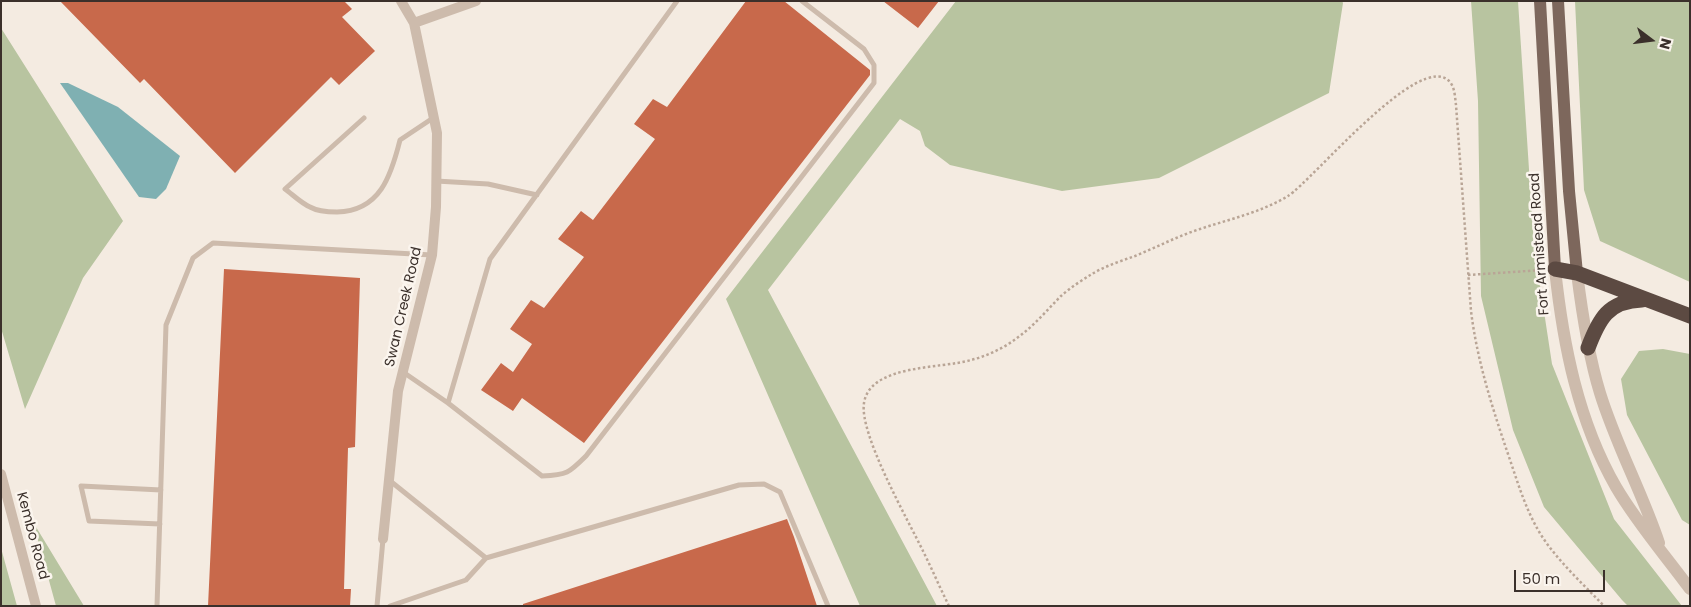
<!DOCTYPE html>
<style>
body{margin:0}
#map{position:relative;width:1691px;height:607px;overflow:hidden;background:#f4ebe1;font-family:Poppins,sans-serif}
canvas{display:block}
.frame{position:absolute;inset:0;border:2px solid #3b302b;pointer-events:none}
.north{position:absolute;left:1626px;top:15px;width:50px;height:50px;-webkit-text-stroke:4px #fbf5ee;paint-order:stroke;rotate:105deg;font-size:14px;font-weight:700;line-height:20px;text-align:center;color:#3b302b}
.north::after{content:'';display:block;margin:auto;width:18px;height:22px;background:#3b302b;clip-path:polygon(50% 0,100% 100%,50% 72%,0 100%)}
.scale{position:absolute;left:1514px;top:570px;width:91px;height:22px;box-sizing:border-box;border:2px solid #3b302b;border-top:0;padding-left:6px;font-size:15px;line-height:18px;white-space:nowrap;color:#3b302b;-webkit-text-stroke:4px #fbf5ee;paint-order:stroke}
</style>
<div id="map">
<canvas width="1691" height="607"></canvas>
<div class="frame"></div>
<div class="north">N</div>
<div class="scale">50 m</div>
</div>
<script>
const context = document.querySelector('canvas').getContext('2d');
context.lineJoin = 'round';
function paint(path, color) {
  context.fillStyle = color;
  context.fill(path, 'evenodd');
}
function strokePath(path, color, width, dash) {
  context.strokeStyle = color;
  context.lineWidth = width;
  context.lineCap = dash ? 'butt' : 'round';
  context.setLineDash(dash || []);
  context.stroke(path);
}
function label(font, color, halo, rows, align = 'center') {
  context.font = font + ' Poppins,sans-serif';
  context.lineWidth = 5;
  context.setLineDash([]);
  context.textBaseline = 'middle';
  context.strokeStyle = halo;
  context.fillStyle = color;
  for (const [text, x, y, turn = 0] of rows) {
    context.save();
    context.translate(x, y);
    context.rotate((+turn || 0) * Math.PI / 180);
    context.textAlign = isNaN(turn) ? turn : align;
    if (halo) context.strokeText(text, 0, 0);
    context.fillText(text, 0, 0);
    context.restore();
  }
}
paint(new Path2D(`
 M956 1H1342L1343 3 1329 93 1159 178 1062 191 950 165 925 146 920 131 900 119 768 290 937 606H860L726 299Z
 M1471 1H1518L1534 246 1552 364 1614 519 1682 606H1628L1622 600 1544 507 1513 430 1481 296 1478 101Z
 M1575 1H1690V282L1600 241 1584 190Z
 M1 28 123 221 83 278 25 409 1 328Z
 M1663 349 1690 354V525L1682 520 1627 415 1621 379 1639 351Z
 M33 522 84 606H56Z
 M1 548 17 606H1Z`), '#b8c4a0');
paint(new Path2D(`
 M60 83H68L118 107 180 156 166 189 156 199 139 197Z`), '#7fb0b2');
paint(new Path2D(`
 M60 1H344L352 9 342 17 375 51 339 85 331 77 235 173 144 79 140 83Z
 M746 1H784L870 70V75L584 443 522 398 513 411 481 390 501 363 513 372 532 344 510 329 531 300 544 308 584 257 558 239 581 211 593 220 655 139 634 124 653 99 667 107Z
 M883 1H939L918 28Z
 M224 269 360 278 355 447 348 448 344 589H351L350 606H208Z
 M787 519 794 537 817 606H523V604Z`), '#c8694b');
strokePath(new Path2D(`
 M1468 275 1542 270
 M949 606C940 588 932 569 923 551 908 520 859 434 864 403 870 364 941 369 971 360 987 356 1004 348 1017 338 1034 326 1047 310 1061 296 1070 288 1082 280 1092 274 1105 266 1121 261 1135 256 1157 247 1178 236 1200 229 1230 219 1262 212 1288 196 1312 181 1421 48 1450 82 1455 88 1455 98 1456 105L1471 311C1477 360 1492 407 1508 454 1518 483 1526 512 1543 538 1560 563 1583 584 1604 606`), '#b9a596', 2.5, [2.5, 2.5]);
strokePath(new Path2D(`
 M364 118 285 189C292 194 301 203 310 207 317 211 329 212 337 212 380 211 391 176 400 140L433 118
 M436 181 488 184 537 195
 M403 372 448 403 542 476C567 475 569 473 586 456L874 83V65L864 49 802 1
 M448 403 490 259 677 1
 M389 480 486 558 739 485 764 484 780 492 828 606
 M160 524 89 521 81 486 161 490
 M157 606 166 325 193 258 213 243 432 255
 M377 606 383 539
 M390 606 466 580 486 558`), '#cdbbac', 5);
strokePath(new Path2D(`
 M414 23 476 1
 M1 474 36 606
 M383 539 398 391 432 255 436 207 437 133 414 23 401 1`), '#cdbbac', 10);
strokePath(new Path2D(`
 M1555 269C1563 344 1578 421 1616 487 1637 523 1665 555 1690 589
 M1577 273C1582 313 1588 354 1600 393 1616 445 1642 492 1659 543`), '#cdbbac', 12);
strokePath(new Path2D(`
 M1540 1 1555 269
 M1558 1 1569 191 1577 273`), '#7d675c', 12);
strokePath(new Path2D(`
 M1555 269 1577 273 1690 316
 M1588 348C1599 319 1608 301 1642 300`), '#5c4a42', 15);
label('14px', '#3b302b', '#fbf5ee', [
 ["Fort Armistead Road",1540,244,-94],
 ["Swan Creek Road",404,307,-77],
 ["Kembo Road",32,536,75]
]);
</script>
